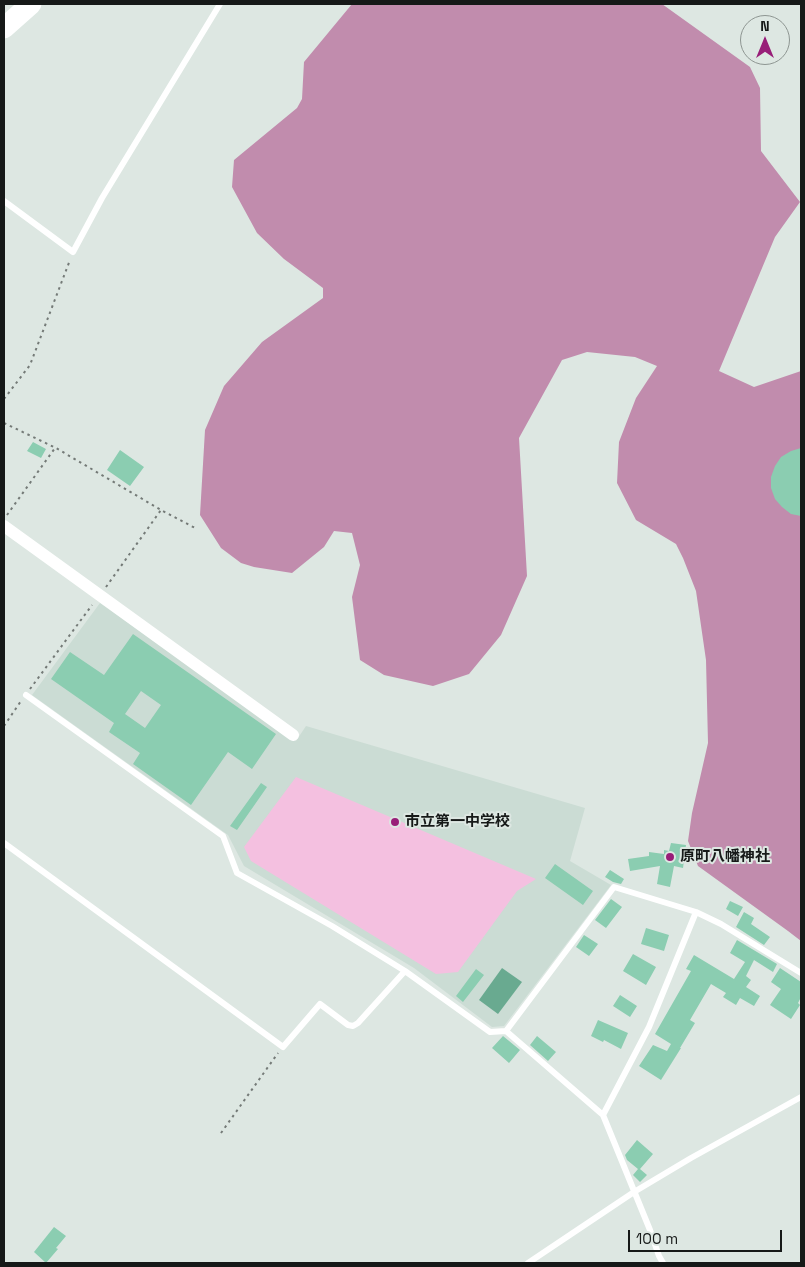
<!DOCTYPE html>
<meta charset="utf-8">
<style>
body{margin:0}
#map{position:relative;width:805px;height:1267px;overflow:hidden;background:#dde7e2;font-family:"Space Grotesk",sans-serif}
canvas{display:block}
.frame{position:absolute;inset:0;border:5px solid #161918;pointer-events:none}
.north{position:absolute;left:740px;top:15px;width:50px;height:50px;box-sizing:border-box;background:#dde7e2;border:1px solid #8d9591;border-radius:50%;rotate:0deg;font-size:14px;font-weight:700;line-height:20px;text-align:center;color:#161918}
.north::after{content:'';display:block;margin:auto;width:18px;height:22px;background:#981e78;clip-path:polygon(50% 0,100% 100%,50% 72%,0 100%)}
.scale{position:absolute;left:628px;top:1230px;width:154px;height:22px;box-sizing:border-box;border:2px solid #161918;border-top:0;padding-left:6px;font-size:15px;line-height:18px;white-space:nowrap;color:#161918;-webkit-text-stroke:4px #dde7e2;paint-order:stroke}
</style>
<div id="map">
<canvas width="805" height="1267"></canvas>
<div class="frame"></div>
<div class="north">N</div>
<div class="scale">100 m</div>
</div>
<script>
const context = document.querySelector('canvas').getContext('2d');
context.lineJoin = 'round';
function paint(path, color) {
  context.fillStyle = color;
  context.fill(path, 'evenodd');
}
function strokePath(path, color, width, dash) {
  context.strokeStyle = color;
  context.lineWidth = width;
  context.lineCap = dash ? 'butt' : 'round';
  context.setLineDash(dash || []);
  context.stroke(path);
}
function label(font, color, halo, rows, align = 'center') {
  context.font = font + ' "Space Grotesk","Noto Sans JP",sans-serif';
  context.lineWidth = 4;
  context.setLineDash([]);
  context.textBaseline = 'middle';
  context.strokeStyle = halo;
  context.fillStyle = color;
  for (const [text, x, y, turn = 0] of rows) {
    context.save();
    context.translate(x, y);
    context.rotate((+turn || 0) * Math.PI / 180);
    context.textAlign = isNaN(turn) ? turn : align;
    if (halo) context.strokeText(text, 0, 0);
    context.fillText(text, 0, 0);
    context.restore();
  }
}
paint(new Path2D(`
 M100 603 296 741 306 726 585 808 570 861 611 885 504 1026 492 1027 414 968 244 866 228 835 32 695Z`), '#cbdcd4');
paint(new Path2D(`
 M296 777 536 879 517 891 458 972 436 974 251 861 244 847Z`), '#f4c0e0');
paint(new Path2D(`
 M352 4H662L750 67 760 88 761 151 800 202 775 237 719 371 754 387 801 371V941L788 931 698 866 688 841 692 813 708 743 706 660 696 591 683 558 676 544 636 520 617 483 619 442 636 398 657 366 635 357 587 352 562 360 519 438 527 576 501 635 469 674 433 686 384 675 360 660 352 597 360 565 352 533 334 531 324 547 292 573 254 567 241 563 221 548 200 515 205 430 224 386 262 342 323 298V288L284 259 257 233 232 187 234 160 297 108 302 99 304 62Z`), '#c18cad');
paint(new Path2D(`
 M502 968 522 982 498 1014 479 1000Z`), '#69aa90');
paint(new Path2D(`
 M33 442 46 449 41 458 27 451Z
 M801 448V516L791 514 782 507 775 499 771 488V477L775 466 781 457 791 451Z
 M120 450 144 467 130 486 107 470Z
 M133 634 276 734 252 769 228 752 191 805 133 764 140 753 109 732 114 723 51 679 70 652 104 675ZM141 691 161 705 145 728 125 714Z
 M261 783 267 787 237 830 230 826Z
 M671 843 686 845 683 868 674 866 670 887 657 884 660 866 630 871 628 859 649 856V852L664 854V850L669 851Z
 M555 864 593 891 583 905 545 878Z
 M610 870 624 879 621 884 613 882 605 877Z
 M611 899 622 907 606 928 595 920Z
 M730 901 743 907 738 916 726 909Z
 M744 912 754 918 751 924 770 937 764 945 736 927Z
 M646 928 669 935 664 951 641 944Z
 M584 935 598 944 589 956 576 947Z
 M737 940 777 964 773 972 754 960 746 976 751 980 746 987 760 996 754 1006 740 998 736 1005 723 997 726 993 711 984 690 1020 695 1023 680 1048H681L661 1080 639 1066 653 1045 667 1051 671 1044 655 1034 691 971 686 969 694 955 734 979 745 962 730 953Z
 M633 954 656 967 646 985 623 971Z
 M780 968 801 982V997L798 1003 800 1005 791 1019 770 1005 781 989 771 982Z
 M476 969 484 975 463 1002 456 996Z
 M620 995 637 1006 630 1017 613 1006Z
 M598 1020 628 1033 621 1049 604 1040 603 1042 591 1036Z
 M503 1036 520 1050 509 1063 492 1048Z
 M537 1036 556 1052 548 1061 530 1045Z
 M637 1140 653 1154 640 1169 647 1175 640 1182 633 1175 638 1169 627 1160 625 1155Z
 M54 1227 66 1236 56 1248 58 1249 46 1263 34 1252Z`), '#8bcdb1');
strokePath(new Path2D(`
 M4 399 30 365 70 260
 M4 423 56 448 161 510 197 529
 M7 515 55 448
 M106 587 161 510
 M30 689 92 605
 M4 726 21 701
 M221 1133 278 1053`), '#747a77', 2, [2.5, 4]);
strokePath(new Path2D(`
 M4 201 73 252 102 198 220 4
 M26 695 223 836 237 873 332 926 405 971
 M4 843 283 1047 320 1004 348 1025 353 1026 358 1023 405 971 490 1032 506 1031 603 1115 650 1230 659 1256 663 1263
 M506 1031 614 887 696 912 721 924 801 973
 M603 1115 649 1027 696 912
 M528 1263 634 1192 691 1158 801 1097`), '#fff', 6);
strokePath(new Path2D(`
 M4 526 293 735`), '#fff', 12);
strokePath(new Path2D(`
 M4 28 31 4`), '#fff', 21);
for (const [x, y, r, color] of [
 [395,822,5,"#981e78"],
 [670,857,5,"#981e78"]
]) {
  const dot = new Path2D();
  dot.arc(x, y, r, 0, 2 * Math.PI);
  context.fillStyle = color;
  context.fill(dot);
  strokePath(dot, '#dde7e2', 2);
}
label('bold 15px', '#161918', '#dde7e2', [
 ["市立第一中学校",405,822],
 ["原町八幡神社",680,857]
], 'left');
</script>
